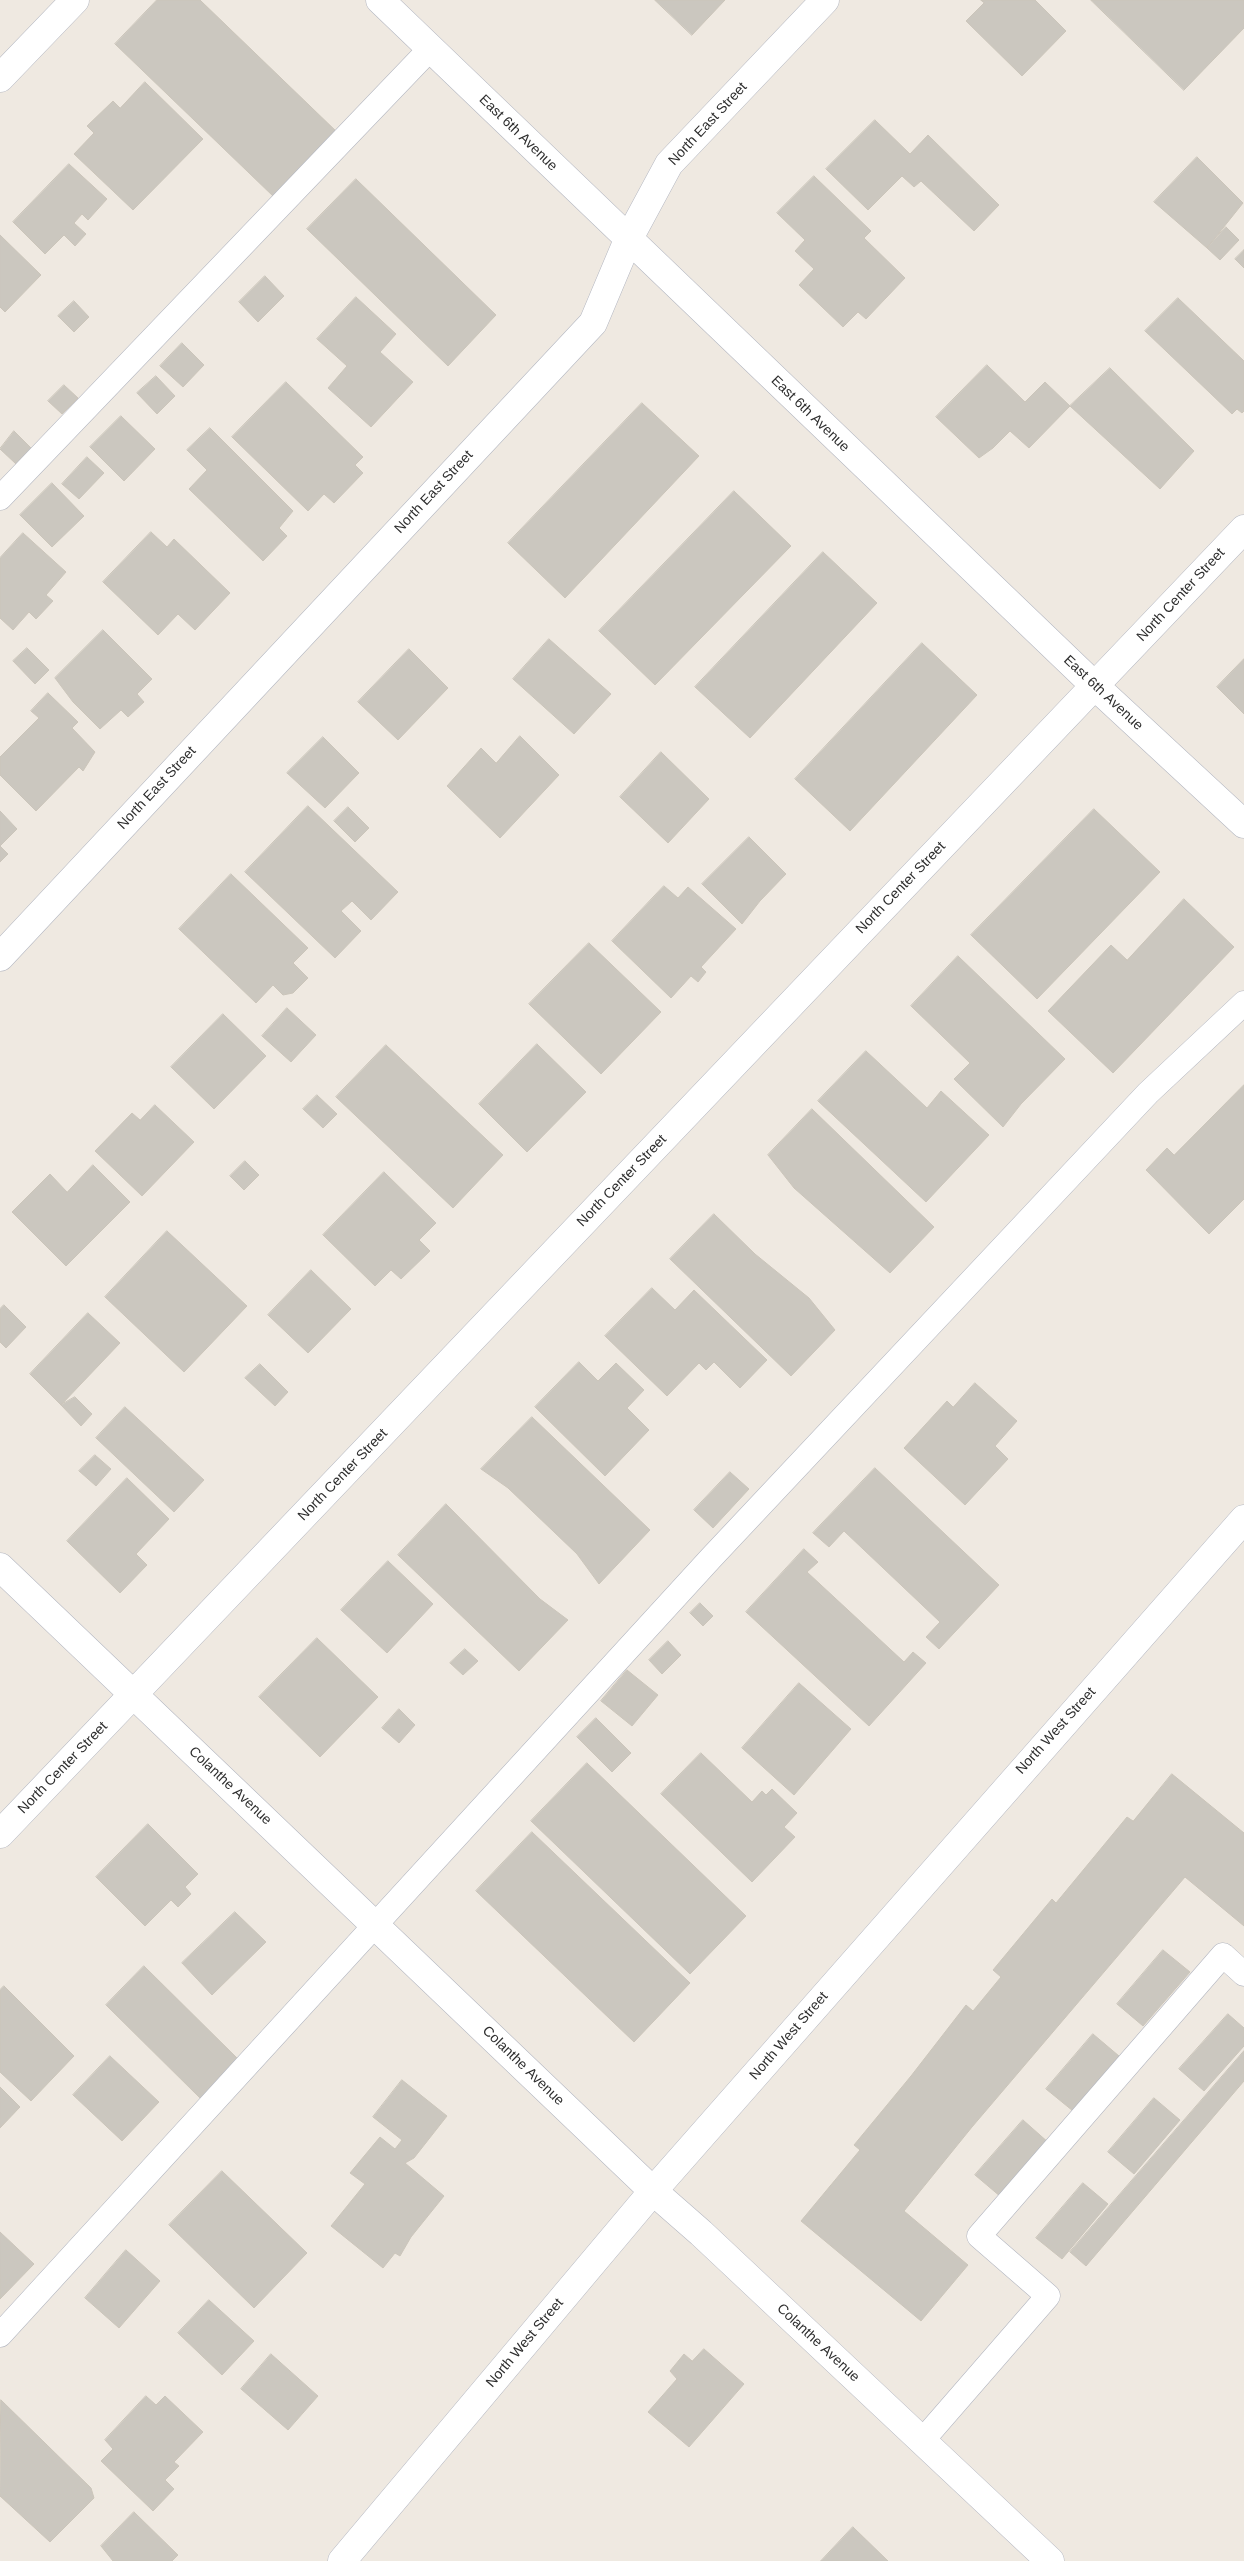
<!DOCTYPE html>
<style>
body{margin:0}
canvas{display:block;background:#efe9e1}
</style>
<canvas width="1244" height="2561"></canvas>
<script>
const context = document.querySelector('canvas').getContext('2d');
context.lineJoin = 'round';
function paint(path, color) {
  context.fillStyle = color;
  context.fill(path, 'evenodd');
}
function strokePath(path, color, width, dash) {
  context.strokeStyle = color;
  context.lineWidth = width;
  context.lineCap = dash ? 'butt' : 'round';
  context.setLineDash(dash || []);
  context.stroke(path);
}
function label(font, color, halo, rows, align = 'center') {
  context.font = font + ' Helvetica,sans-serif';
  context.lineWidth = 4;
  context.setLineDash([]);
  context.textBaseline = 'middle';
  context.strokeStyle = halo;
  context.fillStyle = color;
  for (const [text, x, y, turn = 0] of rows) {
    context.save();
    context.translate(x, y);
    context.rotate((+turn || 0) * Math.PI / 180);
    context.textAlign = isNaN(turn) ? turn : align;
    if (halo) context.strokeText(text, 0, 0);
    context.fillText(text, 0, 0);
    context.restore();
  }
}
const building = new Path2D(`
 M157 0H200L338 133 275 198 115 44Z
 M655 0H725L692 35Z
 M981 0H1035L1066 31 1022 76 966 21 984 3Z
 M1091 0H1244V28L1184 90Z
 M145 82 203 139 133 210 74 154 94 133 87 126 113 101 120 108Z
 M875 120 910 154 928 135 999 205 974 231 921 181 914 187 902 176 868 210 826 169Z
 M1197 157 1243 203 1207 248 1154 202Z
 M69 164 107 199 88 220 82 214 74 223 86 234 75 246 64 235 45 254 13 222Z
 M814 176 871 231 864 238 905 278 866 319 858 312 843 327 799 285 814 269 795 251 805 240 777 213Z
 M356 179 496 315 448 366 307 229Z
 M1226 227 1239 240 1220 260 1207 248Z
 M0 235 41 275 5 312 0 307Z
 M1244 250V268L1235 259Z
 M265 276 284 296 258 322 239 302Z
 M356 297 396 334 380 352 413 382 371 427 328 388 347 366 317 339Z
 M1178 298 1244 361V411L1242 413 1237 409 1232 414 1145 331Z
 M74 301 89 317 74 332 58 316Z
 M182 343 204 365 183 387 160 366Z
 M987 365 1025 402 1045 382 1070 406 1029 448 1010 431 993 448 979 458 936 417Z
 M1110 368 1194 451 1160 489 1070 406Z
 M156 376 175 396 157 414 137 393Z
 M286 382 363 457 355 465 363 473 334 503 324 494 308 511 232 437Z
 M64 385 78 398 62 414 48 401Z
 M642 403 699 456 565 598 508 543Z
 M121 416 155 449 124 481 90 447Z
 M210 428 293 511 279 528 287 536 263 561 189 489 207 470 187 450Z
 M14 431 31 448 16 464 0 449Z
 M87 457 104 473 79 499 62 484Z
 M52 483 84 516 52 547 20 515Z
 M734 491 791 546 655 685 599 631Z
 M151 532 167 547 174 539 230 593 195 630 178 614 158 635 103 582Z
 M23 533 66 572 46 595 53 601 36 619 29 612 13 630 0 618V558Z
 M823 552 877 603 750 738 695 687Z
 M103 630 152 679 137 694 144 702 128 717 121 710 100 729 73 702 55 678Z
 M549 639 611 694 574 734 513 679Z
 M922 643 977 695 850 831 795 779Z
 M27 648 49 670 35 684 13 661Z
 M409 649 448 688 398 740 358 702Z
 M1244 659V714L1217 687Z
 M48 693 78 722 72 728 95 752 83 771 79 767 36 811 0 775V757L39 718 31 711Z
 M520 736 559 775 500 838 447 786 481 748 496 763Z
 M323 737 359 773 325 808 287 773Z
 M661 752 709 799 668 843 620 797Z
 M308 806 398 892 371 920 352 901 341 911 361 931 335 958 245 872Z
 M348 807 369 828 355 842 334 821Z
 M1094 809 1160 872 1037 999 971 935Z
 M0 811 17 829 0 846 8 854 0 862Z
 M749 837 786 874 760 901 742 924 702 884Z
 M231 874 308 948 293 963 308 978 293 993 283 995 273 985 256 1003 179 929Z
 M664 886 678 898 688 887 736 929 701 967 706 972 698 982 691 976 671 998 612 941Z
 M1184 899 1234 947 1113 1073 1048 1011 1111 945 1127 960Z
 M589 943 661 1012 601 1074 529 1004Z
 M958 956 1065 1059 1021 1104 1003 1127 954 1079 970 1063 911 1006Z
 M287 1008 316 1035 291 1062 262 1036Z
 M223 1014 266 1056 214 1109 171 1067Z
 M537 1044 586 1092 527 1152 479 1104Z
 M386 1045 503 1155 453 1208 336 1097Z
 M866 1051 927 1108 941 1091 989 1135 926 1202 818 1101Z
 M1244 1085V1199L1209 1234 1146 1170 1167 1148 1174 1155Z
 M317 1095 337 1114 323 1128 303 1109Z
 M155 1105 194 1142 142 1196 95 1151 132 1113 140 1120Z
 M812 1109 934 1227 890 1273 794 1188 768 1155Z
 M245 1161 259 1175 244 1190 230 1176Z
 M93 1165 130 1202 66 1266 12 1212 50 1174 67 1192Z
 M384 1172 436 1223 419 1240 430 1251 401 1279 391 1270 375 1286 323 1235Z
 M714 1214 755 1254 809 1298 835 1330 791 1376 670 1259Z
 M167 1231 247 1306 184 1372 105 1297Z
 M311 1270 351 1309 308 1353 268 1315Z
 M652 1288 675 1310 694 1290 767 1360 740 1388 714 1362 706 1370 699 1363 667 1396 605 1336Z
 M4 1305 26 1327 6 1348 0 1342V1309Z
 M88 1313 120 1343 61 1405 30 1374Z
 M579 1362 598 1381 616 1363 644 1390 627 1408 649 1430 605 1476 535 1407Z
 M260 1364 288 1392 275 1406 245 1378Z
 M975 1383 1017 1421 995 1446 1008 1459 965 1505 904 1448 947 1401 953 1407Z
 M75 1397 92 1414 81 1426 61 1405Z
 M125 1407 204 1480 174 1512 96 1438Z
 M532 1417 650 1530 599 1584 577 1554 508 1488 481 1469Z
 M95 1455 111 1469 96 1486 79 1471Z
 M875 1468 999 1585 939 1649 926 1637 940 1622 844 1531 829 1547 813 1533Z
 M730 1472 749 1489 713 1528 694 1510Z
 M127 1478 169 1519 136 1554 147 1565 120 1593 67 1541Z
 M446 1504 540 1599 568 1620 519 1671 398 1555Z
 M804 1549 818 1562 807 1572 904 1662 913 1652 926 1663 869 1726 746 1612Z
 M388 1561 433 1604 387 1653 341 1610Z
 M700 1603 713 1616 703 1626 690 1613Z
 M317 1638 378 1697 320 1757 259 1697Z
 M668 1641 681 1655 662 1674 649 1660Z
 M465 1649 478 1661 463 1675 450 1663Z
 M627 1670 658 1695 632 1726 601 1701Z
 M799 1683 851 1729 794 1795 742 1748Z
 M399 1709 415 1725 399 1743 382 1728Z
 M596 1718 631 1753 612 1772 577 1737Z
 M701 1753 752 1802 762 1791 766 1795 772 1789 797 1813 784 1827 795 1837 752 1882 661 1794Z
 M587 1763 746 1916 690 1974 531 1821Z
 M1172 1774 1244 1833V1926L1185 1877 972 2127 904 2211 968 2265 921 2321 801 2221 860 2150 854 2145 911 2076 966 2005 973 2011 1001 1977 993 1970 1052 1899 1056 1903 1127 1817 1133 1821Z
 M148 1824 198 1874 185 1887 191 1894 178 1907 171 1900 145 1926 96 1877Z
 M532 1832 690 1983 634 2042 476 1891Z
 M235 1912 266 1942 212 1995 182 1963Z
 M1163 1950 1190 1972 1143 2026 1117 2004Z
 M144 1966 239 2060 201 2099 106 2005Z
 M4 1986 74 2056 31 2101 0 2072V1990Z
 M1228 2014 1244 2028V2046L1204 2091 1179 2069Z
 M1093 2034 1119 2056 1073 2111 1046 2089Z
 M1244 2051V2081L1086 2266 1070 2252Z
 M110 2056 159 2102 122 2141 73 2095Z
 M402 2080 447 2116 414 2158 405 2163 444 2196 411 2237 400 2256 395 2253 383 2268 331 2226 365 2184 350 2173 380 2137 395 2149 402 2140 373 2117Z
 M0 2087 20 2107 0 2128Z
 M1154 2098 1180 2120 1134 2174 1108 2152Z
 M1023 2120 1049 2143 1001 2197 975 2175Z
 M222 2171 307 2253 254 2308 169 2225Z
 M1083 2183 1108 2204 1062 2259 1036 2238Z
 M0 2232 34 2264 0 2299Z
 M126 2250 160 2281 119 2328 85 2298Z
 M209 2300 254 2341 222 2375 178 2333Z
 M704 2349 744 2384 689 2447 648 2412 677 2379 670 2371 684 2354 692 2361Z
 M271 2354 318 2396 288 2430 241 2389Z
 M146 2396 156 2405 165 2396 203 2432 174 2462 179 2466 165 2480 174 2489 153 2511 101 2461 113 2449 105 2440Z
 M1 2400 91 2488 94 2498 50 2542 0 2496Z
 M134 2512 178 2555 172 2561H113L101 2546Z
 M853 2527 888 2561H821Z`);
paint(building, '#cbc7bf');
strokePath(building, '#cbc5ba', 1);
const lane = new Path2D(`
 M0 498 430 49
 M0 2335 711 1558 1148 1093 1244 1003
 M922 2441 1048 2296 979 2236 1223 1955 1244 1974`);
const street = new Path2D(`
 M380 0 1095 686 1244 824
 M0 78 75 0
 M0 957 593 323 628 240 669 164 825 0
 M0 1567 653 2191 701 2233 1050 2561
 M0 1834 1244 529`);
const secondary = new Path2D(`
 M342 2561 653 2191 1244 1519`);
strokePath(lane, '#b4b7c1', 25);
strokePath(street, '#b4b7c1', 29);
strokePath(secondary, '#b4b7c1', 29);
strokePath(lane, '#fff', 24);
strokePath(street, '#fff', 28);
strokePath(secondary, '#fff', 28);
label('14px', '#2e2e2e', '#fff', [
 ["North East Street",708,124,-47],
 ["East 6th Avenue",518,133,44],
 ["East 6th Avenue",810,414,44],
 ["North East Street",434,492,-47],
 ["North Center Street",1181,595,-47],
 ["East 6th Avenue",1103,693,43],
 ["North East Street",157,788,-47],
 ["North Center Street",901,888,-46],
 ["North Center Street",622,1181,-46],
 ["North Center Street",343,1475,-46],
 ["North West Street",1056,1731,-48],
 ["North Center Street",63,1768,-46],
 ["Colanthe Avenue",230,1786,43],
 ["North West Street",789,2036,-49],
 ["Colanthe Avenue",523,2066,44],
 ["North West Street",525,2343,-50],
 ["Colanthe Avenue",818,2343,43]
]);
</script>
